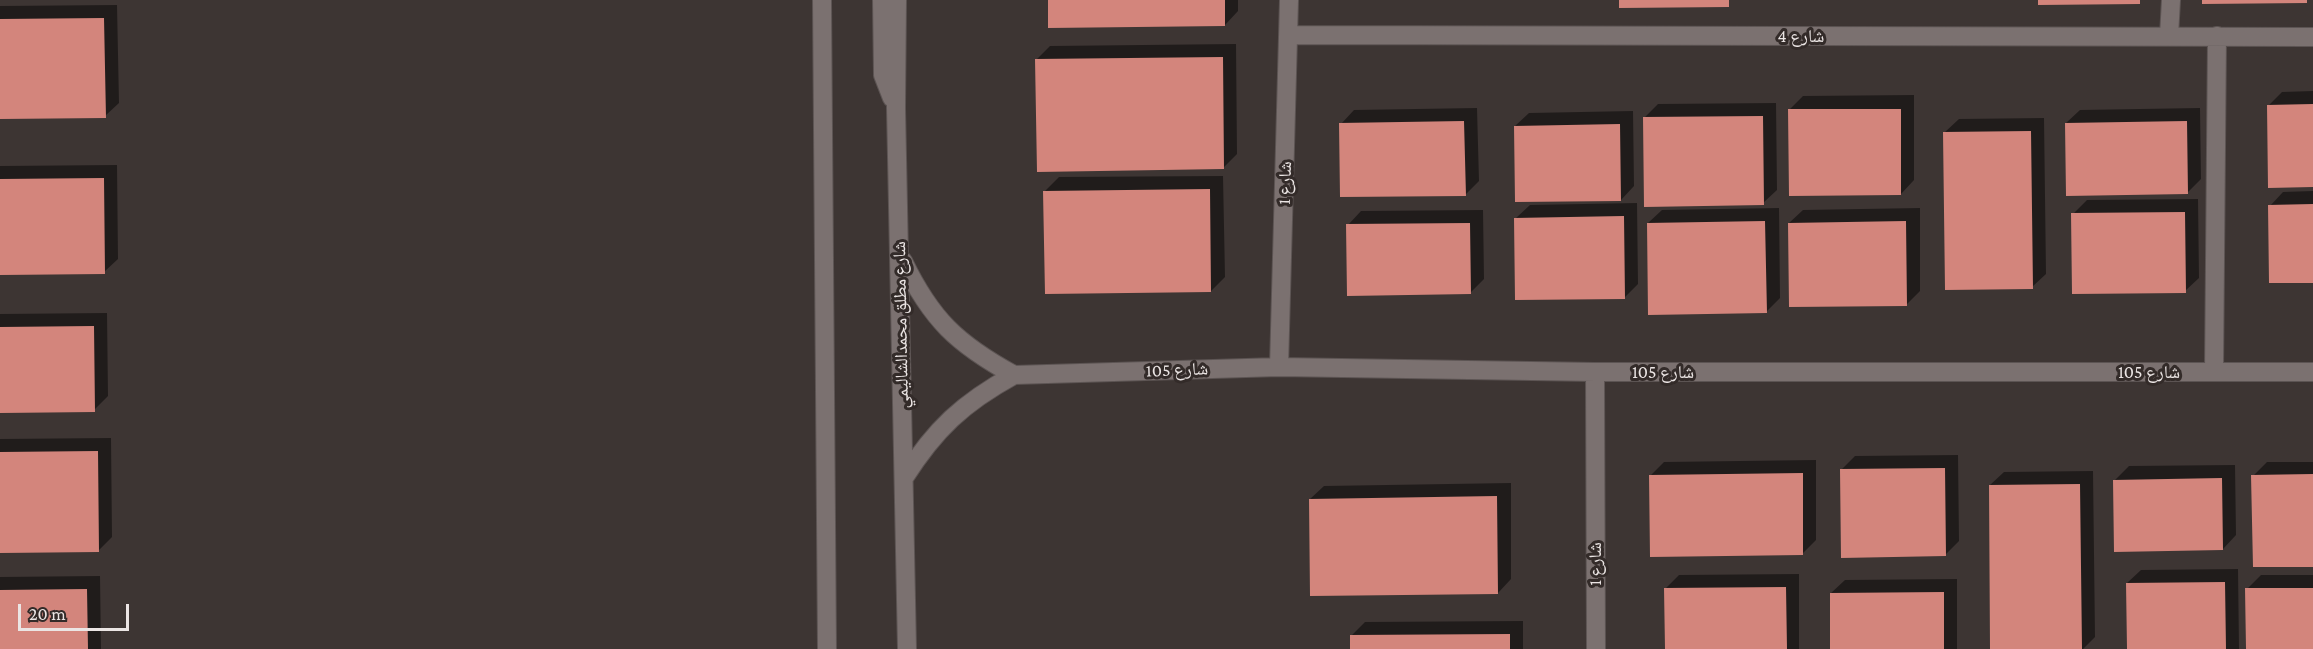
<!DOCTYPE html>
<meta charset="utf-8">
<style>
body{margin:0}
#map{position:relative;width:2313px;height:649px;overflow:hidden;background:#3d3533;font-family:"Crimson Pro",serif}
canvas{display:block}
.scale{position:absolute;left:18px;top:604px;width:111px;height:27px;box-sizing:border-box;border:3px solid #ebe5e4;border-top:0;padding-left:8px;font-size:18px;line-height:21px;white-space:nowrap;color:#ebe5e4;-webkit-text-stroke:4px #332b29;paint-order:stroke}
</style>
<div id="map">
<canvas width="2313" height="649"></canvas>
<div class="scale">20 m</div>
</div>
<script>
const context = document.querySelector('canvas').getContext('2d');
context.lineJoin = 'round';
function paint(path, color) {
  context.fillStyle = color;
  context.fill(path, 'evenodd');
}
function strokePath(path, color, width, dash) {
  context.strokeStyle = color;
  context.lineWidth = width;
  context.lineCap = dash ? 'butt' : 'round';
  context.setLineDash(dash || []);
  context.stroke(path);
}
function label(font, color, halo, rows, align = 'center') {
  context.font = font + ' "Crimson Pro","Noto Naskh Arabic",serif';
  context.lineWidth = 6;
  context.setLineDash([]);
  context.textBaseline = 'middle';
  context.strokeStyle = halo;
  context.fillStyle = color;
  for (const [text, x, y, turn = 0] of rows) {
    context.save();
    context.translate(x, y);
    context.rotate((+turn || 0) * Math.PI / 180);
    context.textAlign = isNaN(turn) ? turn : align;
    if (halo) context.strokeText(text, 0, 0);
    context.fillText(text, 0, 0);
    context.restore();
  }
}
paint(new Path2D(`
 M1049 0H1238V11L1225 25Z
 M117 5 119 103 105 116 0 118V6Z
 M1236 44 1237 154 1223 168 1036 60 1050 46Z
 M2313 91V186L2269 105 2282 92Z
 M1914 95V180L1901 194 1789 110 1803 96Z
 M1776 103 1777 190 1763 203 1644 118 1658 104Z
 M1477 108 1479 181 1465 195 1341 124 1354 110Z
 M2200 108 2201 179 2187 193 2066 123 2080 110Z
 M1633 111 1634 186 1621 200 1515 126 1529 113Z
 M2044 118 2046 274 2032 287 1945 132 1959 119Z
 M117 165 118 259 104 272 0 274V166Z
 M1223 176 1225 277 1211 291 1045 191 1059 177Z
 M2313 191V281L2270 206 2283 192Z
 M2198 199 2199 278 2185 291 2073 214 2087 200Z
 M1637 203 1638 284 1624 298 1516 218 1530 205Z
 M1779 208 1780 298 1766 312 1648 223 1662 210Z
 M1920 208V291L1906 305 1789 223 1803 210Z
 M1483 210 1484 279 1470 293 1348 225 1361 211Z
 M107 313 108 396 94 410 0 411V314Z
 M111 438 112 537 99 550 0 551V439Z
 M1958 455 1959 541 1945 555 1841 470 1855 456Z
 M1816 460V540L1802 554 1651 475 1664 462Z
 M2267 462H2313V565L2253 476Z
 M2235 465 2236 535 2223 549 2115 480 2129 466Z
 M2093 471 2095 637 2083 649H1992L1990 485 2004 472Z
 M1511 483V579L1498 593 1310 499 1324 486Z
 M2238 569 2239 649H2128L2127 583 2141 570Z
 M1799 574V649H1666L1665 589 1679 575Z
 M2261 575H2313V649H2248L2247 589Z
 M100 576 101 649H0V577Z
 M1957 579V649H1832L1831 593 1845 580Z
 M1523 621V649H1351V636L1365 622Z`), '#0007');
paint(new Path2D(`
 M1048 0H1225V26L1048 28Z
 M1619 0H1729V7L1619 8Z
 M2038 0H2140V4L2038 5Z
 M2202 0H2307V3L2202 4Z
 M104 18 106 118 0 119V19Z
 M1223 57 1224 169 1037 172 1035 59Z
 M2313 104V187L2268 188 2267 105Z
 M1788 109H1901V195L1789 196Z
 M1763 116 1764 205 1644 207 1643 117Z
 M1464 121 1466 196 1340 197 1339 123Z
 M2187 121 2188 194 2066 196 2065 123Z
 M1620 124 1621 201 1515 202 1514 126Z
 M2031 131 2033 289 1945 290 1943 132Z
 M104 178 105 274 0 275V179Z
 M1210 189 1211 292 1045 294 1043 191Z
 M2313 204V283H2269L2268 205Z
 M2185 212 2186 293 2072 294 2071 213Z
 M1624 216 1625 299 1515 300 1514 218Z
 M1765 221 1767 313 1648 315 1647 223Z
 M1906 221 1907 306 1789 307 1788 223Z
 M1470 223 1471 294 1347 296 1346 224Z
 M94 326 95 412 0 413V327Z
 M98 451 99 552 0 553V452Z
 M1945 468 1946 556 1841 558 1840 469Z
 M1803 473V555L1650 557 1649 475Z
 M2313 474V567H2253L2251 475Z
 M2222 478 2223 550 2114 552 2113 480Z
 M2080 484 2082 649H1990L1989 485Z
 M1497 496 1498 594 1310 596 1309 499Z
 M2225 582 2226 649H2127L2126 583Z
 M1786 587 1787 649H1665L1664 588Z
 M2245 588H2313V649H2246Z
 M87 589 88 649H0V590Z
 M1944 592V649H1830V593Z
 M1510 634V649H1350V635Z`), '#d3857c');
const minor = new Path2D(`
 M822 0 827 649
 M882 0 883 75 892 98
 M897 0 896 108 907 649
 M1290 35 2313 37
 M2169 36 2171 0
 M903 261C931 319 957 344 1014 375
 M1279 367 1289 0
 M1595 372 1596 649
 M2214 372 2217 36
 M904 478C935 429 963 403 1014 375L1279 367 1595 372H2313`);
strokePath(minor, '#5c5453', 20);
strokePath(minor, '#7b7170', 18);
label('18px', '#ebe5e4', '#332b29', [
 ["شارع 4",1801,36],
 ["شارع 1",1285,183,-88],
 ["شارع مطلق محمدالشاليمي",901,325,-91],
 ["شارع 105",1177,370,-2],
 ["شارع 105",1663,372],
 ["شارع 105",2149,372],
 ["شارع 1",1595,564,-90]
]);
</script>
